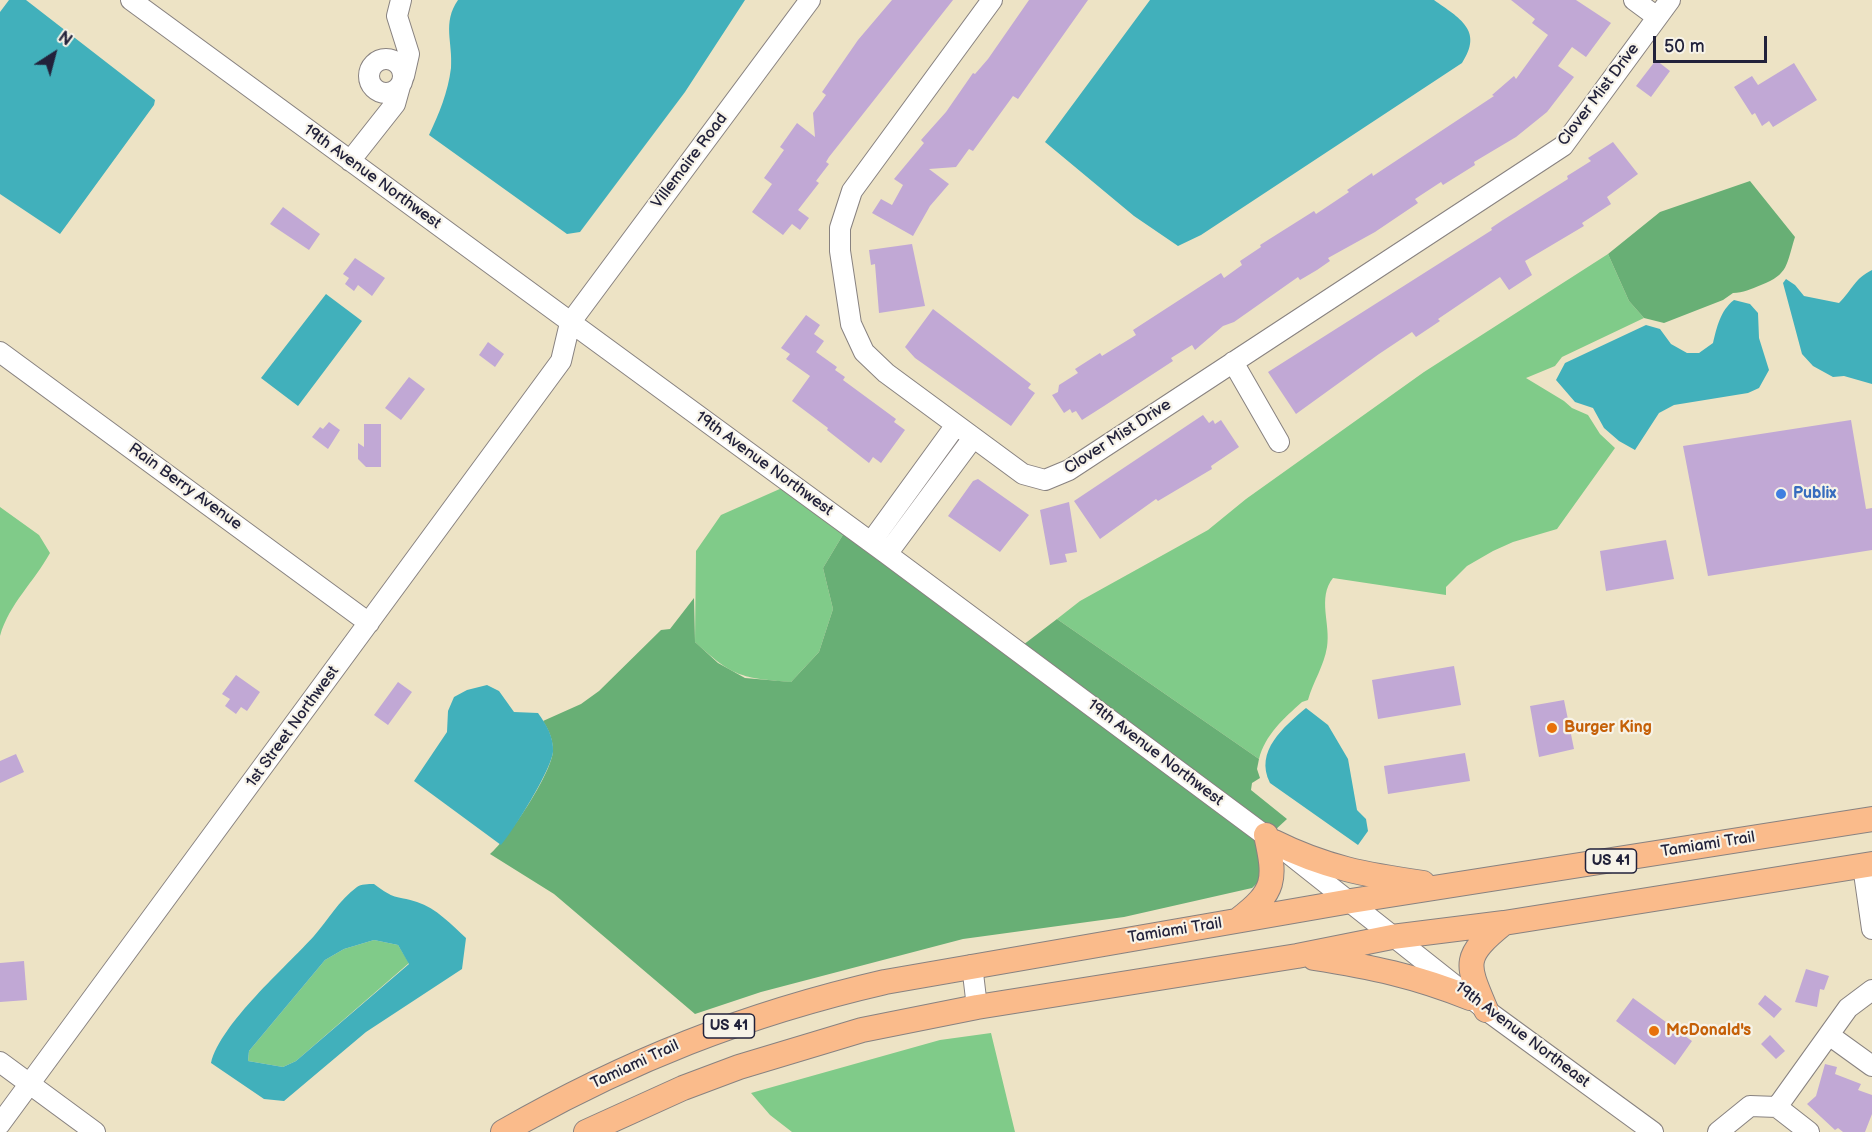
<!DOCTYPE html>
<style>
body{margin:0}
#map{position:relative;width:1872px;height:1132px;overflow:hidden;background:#ede3c5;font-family:"Balsamiq Sans",sans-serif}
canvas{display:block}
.north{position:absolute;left:24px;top:24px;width:60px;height:60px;-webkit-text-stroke:4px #f7f3e8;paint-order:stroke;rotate:36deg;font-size:16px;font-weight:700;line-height:24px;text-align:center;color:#22223b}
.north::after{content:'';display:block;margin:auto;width:21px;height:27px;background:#22223b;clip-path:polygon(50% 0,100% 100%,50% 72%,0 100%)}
.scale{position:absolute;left:1653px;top:36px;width:114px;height:27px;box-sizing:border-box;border:3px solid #22223b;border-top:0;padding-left:8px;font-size:18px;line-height:21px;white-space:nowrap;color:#22223b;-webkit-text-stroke:4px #f7f3e8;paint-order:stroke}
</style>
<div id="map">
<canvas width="1872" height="1132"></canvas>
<div class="north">N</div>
<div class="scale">50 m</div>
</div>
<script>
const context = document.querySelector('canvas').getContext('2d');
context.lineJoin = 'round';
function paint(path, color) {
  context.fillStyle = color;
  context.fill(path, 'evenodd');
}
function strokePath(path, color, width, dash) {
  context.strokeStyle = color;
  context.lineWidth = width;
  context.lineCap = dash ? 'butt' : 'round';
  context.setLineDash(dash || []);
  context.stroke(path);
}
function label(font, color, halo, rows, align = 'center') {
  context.font = font + ' "Balsamiq Sans",sans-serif';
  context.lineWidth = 4.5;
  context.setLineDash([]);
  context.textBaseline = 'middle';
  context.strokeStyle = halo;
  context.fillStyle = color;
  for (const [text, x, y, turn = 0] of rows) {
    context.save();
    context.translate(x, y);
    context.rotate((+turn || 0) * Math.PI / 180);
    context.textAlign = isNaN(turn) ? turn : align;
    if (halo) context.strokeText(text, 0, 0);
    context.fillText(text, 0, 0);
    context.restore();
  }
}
paint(new Path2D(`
 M1608 254 1629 301 1644 318 1562 357 1555 366 1526 378 1564 401 1572 408 1588 415 1600 434 1615 448 1557 529 1513 542 1493 551 1467 566 1446 587V595L1333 578C1317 598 1331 624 1327 647 1324 666 1313 682 1308 700L1302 702C1284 718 1265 735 1259 759L1057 619 1080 601 1208 530 1246 499 1424 372Z
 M782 488 844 533 823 568 833 609 819 652 791 682C741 678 733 677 695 642L696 551 721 515Z
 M0 507 39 535 50 553C34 582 9 604 0 636Z
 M374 940 398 945 409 963 296 1061 283 1067 248 1061 249 1051 325 960 344 949Z
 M991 1033 1015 1132H792L770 1115 751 1093 940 1040Z`), '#80cb89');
paint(new Path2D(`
 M1750 181 1795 237C1786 265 1789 274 1761 285 1751 289 1743 293 1733 293L1723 300 1664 323 1644 318 1629 301 1608 254 1660 212Z
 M844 533 1258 841 1264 877 1252 888 1124 917 963 939 761 992 695 1014 554 894 490 854C508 839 551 775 553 751 553 740 549 730 543 721L581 704 599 691 661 630 670 629 694 598 695 642 718 663 745 678 791 682 819 652 833 609 823 568Z
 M1057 619 1259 759 1257 769 1260 778 1252 783 1251 790 1287 819 1274 831 1272 825 1268 826 1023 645Z`), '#68af75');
paint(new Path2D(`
 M9 0H26L155 100 154 105 60 234 0 194V12Z
 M458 0H745L685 92 580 232 567 234 429 135C439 114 448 92 451 68 453 42 442 23 458 0Z
 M1150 0H1434C1459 18 1484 30 1462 63L1201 235 1178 246 1134 216 1045 142Z
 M1872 270V384L1844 376 1833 377 1813 366 1802 354 1783 283 1786 279 1795 285 1804 296 1839 303C1853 289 1854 279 1872 270Z
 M326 294 362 321 298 406 261 378Z
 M1734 300 1750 304 1758 313 1759 338 1769 370 1759 388 1748 393 1674 405 1659 413 1635 450 1619 441 1604 428 1593 408 1575 402 1556 380 1565 363 1646 325 1660 329 1671 344 1687 353H1699L1713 343C1717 327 1720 311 1734 300Z
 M487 685 499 691 514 712 538 713C546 724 554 737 553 752 551 770 514 830 501 845L414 781 447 732 448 711 454 697 467 690Z
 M1306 708 1328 725 1348 759 1357 810 1366 819 1368 831 1358 845 1270 783C1254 751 1284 727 1306 708Z
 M374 884C395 900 394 895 417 902 436 908 452 925 466 938L462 969 366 1032 284 1101 264 1099 211 1063C221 1023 286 967 314 936 328 920 339 900 357 887 361 884 368 884 374 884ZM374 940 398 945 409 964 296 1061 283 1067 248 1061 249 1051 325 960 344 949Z`), '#41b0bb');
paint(new Path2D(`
 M892 0H953L829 157 826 162 829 164 816 181 819 183 798 210 809 218 800 230 792 224 783 235 752 212 772 184 764 178 784 150 780 147 797 123 815 137 813 113 826 95 822 92 858 40Z
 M1029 0H1088L1018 99 1013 96 973 151 969 149 956 167 929 169 949 184 930 206 913 236 872 213 881 199 892 205 903 185 894 179 924 143 921 140 946 112 973 73 975 74 988 59Z
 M1511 0H1576L1611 23 1586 57 1572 47 1558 66 1574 77 1547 112 1516 137 1474 162 1475 165 1443 185 1441 182 1415 199 1418 203 1375 232 1328 258 1330 261 1317 270 1300 280 1298 277 1234 322 1223 326 1195 350 1192 345 1171 358 1173 361 1104 406 1082 420 1076 411 1072 413 1070 409 1064 413 1052 395 1058 392 1059 385 1078 373 1075 369 1100 353 1102 356 1136 335 1133 330 1221 273 1224 278 1242 265 1240 261 1261 247 1260 245 1314 211 1316 214 1349 192 1347 190 1372 173 1373 176 1494 96 1492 95 1514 76 1516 79 1548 35 1532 23 1535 19Z
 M1656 60 1670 71 1651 97 1636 86Z
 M1794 63 1817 100 1773 127 1769 121 1762 126 1755 113 1752 115 1734 87 1752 76 1758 85Z
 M1613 142 1638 174 1607 197 1611 204 1582 223 1584 226 1525 261 1532 275 1509 290 1500 277 1438 319 1440 321 1416 337 1412 332 1379 354 1296 414 1268 372 1492 230 1491 228 1503 220 1568 179 1567 176 1591 161 1588 158Z
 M283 207 320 234 309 250 270 224Z
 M912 244 925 306 879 313 875 264 871 265 869 250Z
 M355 258 385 278 372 296 358 285 354 291 345 284 349 278 343 274Z
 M933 309 1031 384 1028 388 1035 393 1011 426 915 358 905 347Z
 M806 315 820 325 814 334 824 341 816 352 837 367 835 370 845 377 843 380 896 419 894 422 905 430 881 463 873 457 869 463 827 430 828 428 792 401 810 376 786 359 790 354 781 348Z
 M488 342 504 354 495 367 479 355Z
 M409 377 425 389 401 420 385 408Z
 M1203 415 1209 423 1213 420 1215 424 1221 420 1239 447 1211 466 1212 469 1158 501 1156 499 1100 539 1074 501Z
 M1851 420 1866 509 1872 508V550L1708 576 1683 446Z
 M329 422 340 430 328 449 312 437 320 427 323 429Z
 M364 424H381V467H366L358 459V443L364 447Z
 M978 479 1029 515 1000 552 948 516 973 481Z
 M1069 502 1077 552 1065 554 1067 562 1050 565 1040 510Z
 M1666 540 1674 579 1606 591 1600 551Z
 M1454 666 1461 705 1378 719 1372 680Z
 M236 675 260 692 247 711 241 707 236 714 225 706 230 699 222 694Z
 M398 682 412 692 388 725 374 715Z
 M1564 700 1574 749 1539 757 1530 706Z
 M1465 753 1470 781 1388 794 1384 766Z
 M16 754 24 772 0 783V761Z
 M24 961 27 1000 0 1002V963Z
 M1806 969 1829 976 1824 990 1820 989 1817 1007 1795 1002Z
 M1765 995 1782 1009 1774 1018 1758 1004Z
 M1633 998 1692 1041 1675 1065 1616 1021Z
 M1770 1035 1785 1051 1776 1059 1761 1044Z
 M1825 1064 1837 1067 1835 1074 1861 1084 1858 1090 1872 1095V1114L1865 1132H1843L1838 1128 1835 1130 1807 1104 1816 1096Z`), '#c1a8d5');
const minor = new Path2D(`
 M131 0 887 554 1274 842 1486 1010 1653 1132
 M401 0 397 16 409 54 404 76
 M992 0 852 191 840 228V251L851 324 864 352 886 373 1023 474 1045 480 1069 470 1563 146 1670 0
 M1634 0 1657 17
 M369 76a17 17 0 1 1 34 0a17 17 0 1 1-34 0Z
 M350 161 395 104 400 86
 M0 352 369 623
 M1233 362 1279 442
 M871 542 956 425
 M887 554 973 438
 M1863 866 1872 929
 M972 965 977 1007
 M1829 1035 1872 1066
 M0 1062 95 1132
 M1777 1107 1848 1008 1872 990
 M0 1124 561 361 570 323 810 0
 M1718 1132 1750 1106 1777 1107 1809 1132`);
const major = new Path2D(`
 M1274 842C1326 868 1367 875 1423 883
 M1238 920C1276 891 1276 880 1266 835
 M1314 958C1372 967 1415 976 1470 998
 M1486 1010C1466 963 1462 957 1504 923
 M503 1132C627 1061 746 1014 885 982L1351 901 1872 819
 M586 1132 683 1088 739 1067 862 1030 977 1007 1297 956 1392 937 1504 923 1872 864`);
strokePath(minor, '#888280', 22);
strokePath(major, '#888280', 26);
strokePath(minor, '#fff', 20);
strokePath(major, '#fabb8b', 24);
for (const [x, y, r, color] of [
 [1781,494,6,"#3f7fe0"],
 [1552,728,6,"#e8710a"],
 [1654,1031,6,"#e8710a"]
]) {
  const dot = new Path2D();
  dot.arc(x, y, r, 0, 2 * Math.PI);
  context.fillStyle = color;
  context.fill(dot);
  strokePath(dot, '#f7f3e8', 2);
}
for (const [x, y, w] of [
 [1611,861,51],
 [729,1026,51]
]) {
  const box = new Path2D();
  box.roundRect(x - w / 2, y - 12, w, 24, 4.5);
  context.fillStyle = '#f7f3e8';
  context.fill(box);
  strokePath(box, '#22223b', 1.5);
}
label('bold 15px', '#22223b', null, [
 ["US 41",1611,861],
 ["US 41",729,1026]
]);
label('16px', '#22223b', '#f7f3e8', [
 ["Clover Mist Drive",1599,95,-53],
 ["Villemaire Road",690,161,-53],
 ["19th Avenue Northwest",372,177,36],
 ["Clover Mist Drive",1118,437,-33],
 ["19th Avenue Northwest",764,464,36],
 ["Rain Berry Avenue",185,487,36],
 ["1st Street Northwest",293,727,-54],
 ["19th Avenue Northwest",1155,753,37],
 ["Tamiami Trail",1708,845,-9],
 ["Tamiami Trail",1175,931,-9],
 ["19th Avenue Northeast",1522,1035,37],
 ["Tamiami Trail",635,1065,-25]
]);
label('bold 16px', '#366cbe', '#f7f3e8', [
 ["Publix",1793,494]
], 'left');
label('bold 16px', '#c56008', '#f7f3e8', [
 ["Burger King",1564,728],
 ["McDonald's",1666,1031]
], 'left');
</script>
